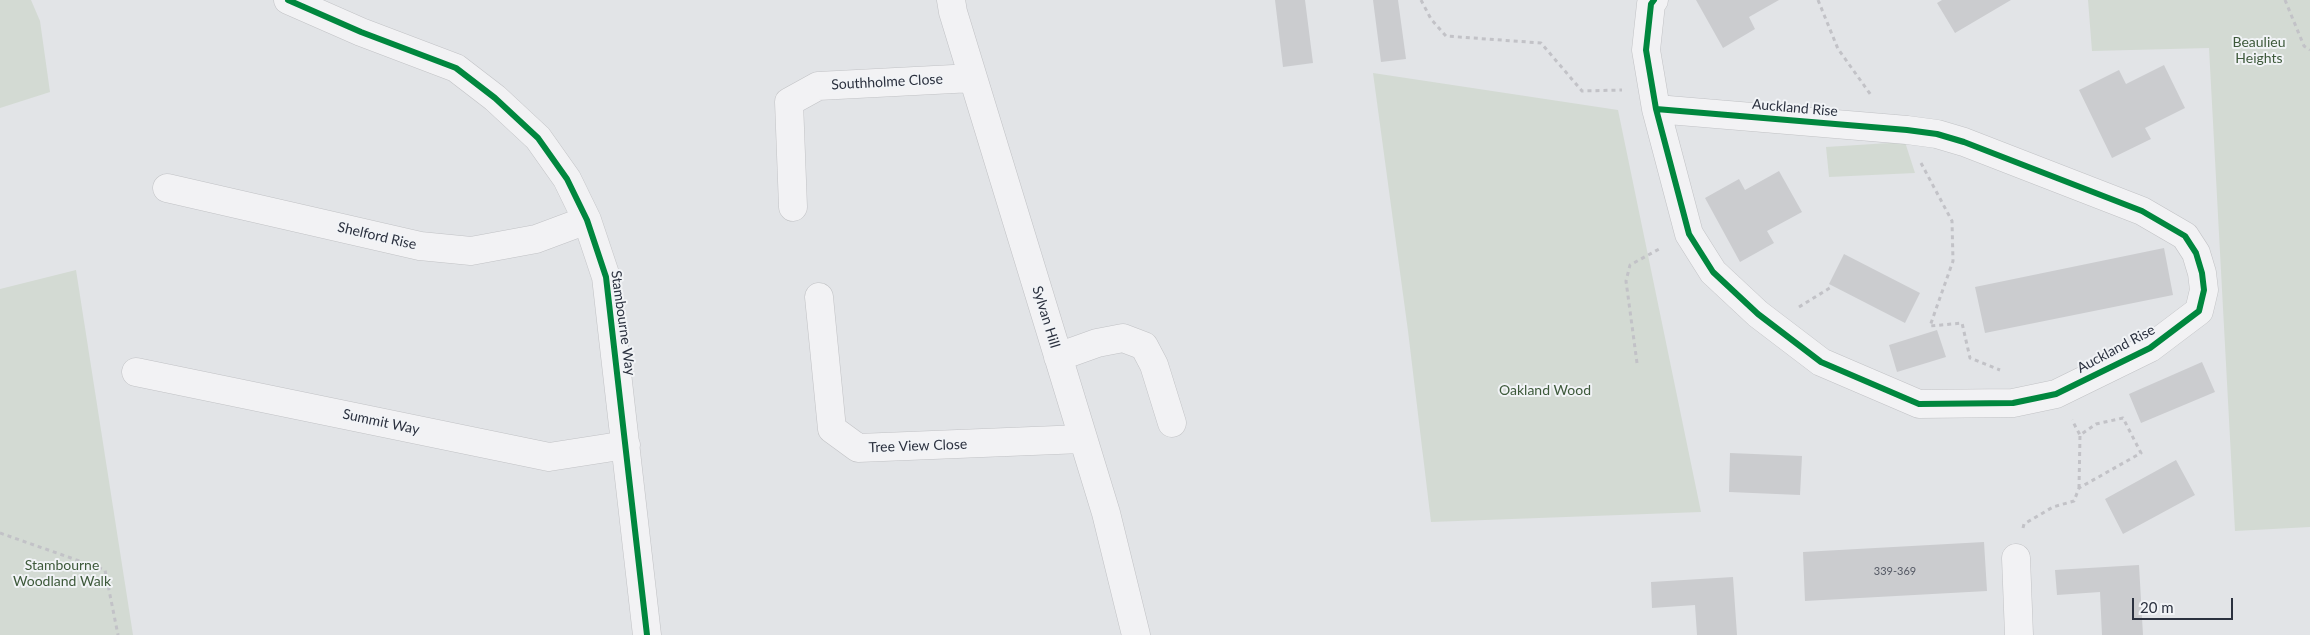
<!DOCTYPE html>
<style>
body{margin:0}
#map{position:relative;width:2310px;height:635px;overflow:hidden;background:#e2e4e7;font-family:Lato,sans-serif}
canvas{display:block}
.scale{position:absolute;left:2132px;top:598px;width:101px;height:22px;box-sizing:border-box;border:2px solid #2b313f;border-top:0;padding-left:6px;font-size:15px;line-height:18px;white-space:nowrap;color:#2b313f;-webkit-text-stroke:4px #f1f3f6;paint-order:stroke}
</style>
<div id="map">
<canvas width="2310" height="635"></canvas>
<div class="scale">20 m</div>
</div>
<script>
const context = document.querySelector('canvas').getContext('2d');
context.lineJoin = 'round';
function paint(path, color) {
  context.fillStyle = color;
  context.fill(path, 'evenodd');
}
function strokePath(path, color, width, dash) {
  context.strokeStyle = color;
  context.lineWidth = width;
  context.lineCap = dash ? 'butt' : 'round';
  context.setLineDash(dash || []);
  context.stroke(path);
}
function label(font, color, halo, rows, align = 'center') {
  context.font = font + ' Lato,sans-serif';
  context.lineWidth = 4;
  context.setLineDash([]);
  context.textBaseline = 'middle';
  context.strokeStyle = halo;
  context.fillStyle = color;
  for (const [text, x, y, turn = 0] of rows) {
    context.save();
    context.translate(x, y);
    context.rotate((+turn || 0) * Math.PI / 180);
    context.textAlign = isNaN(turn) ? turn : align;
    if (halo) context.strokeText(text, 0, 0);
    context.fillText(text, 0, 0);
    context.restore();
  }
}
paint(new Path2D(`
 M0 0H31L40 21 50 92 0 108Z
 M2088 0H2310V527L2235 531 2209 48 2092 51Z
 M1373 73 1618 110 1701 512 1431 522 1408 331Z
 M1905 142 1915 173 1829 177 1826 147Z
 M76 270 133 635H0V289Z`), '#d3dad3');
paint(new Path2D(`
 M1275 0H1305L1313 63 1283 67Z
 M1373 0H1398L1406 59 1381 62Z
 M1696 0H1779L1749 17 1755 29 1723 48Z
 M1942 0H2011L1955 33 1937 3Z
 M2164 65 2185 108 2145 128 2151 139 2112 158 2079 90 2119 70 2126 84Z
 M1779 171 1802 212 1767 231 1774 243 1740 262 1705 198 1739 179 1745 190Z
 M2164 248 2173 295 1985 333 1975 287Z
 M1844 254 1920 293 1905 323 1829 284Z
 M1937 330 1946 357 1897 372 1889 345Z
 M2202 362 2215 392 2141 423 2129 394Z
 M1730 453 1802 456 1800 495 1729 492Z
 M2176 460 2195 495 2123 534 2105 499Z
 M1984 542 1987 591 1805 601 1803 552Z
 M2139 565 2143 635H2102L2100 592 2057 595 2055 570Z
 M1733 577 1737 635H1697L1695 605 1652 608 1651 582Z`), '#cbcccf');
const minor = new Path2D(`
 M288 0 361 32 456 68 495 98 538 138 567 179 587 220 606 277 647 635
 M951 0 953 12 1106 513 1136 635
 M1654 0 1651 4 1646 50 1656 109 1907 130 1937 134 1964 142 2142 211 2185 236 2196 253 2202 273 2204 290 2199 311 2150 348 2056 394 2013 403 1919 404 1821 362 1758 314 1713 272 1689 234 1656 109
 M167 188 420 246 471 251 536 239 587 220
 M793 207 789 102 818 86 973 78
 M819 297 832 429 858 448 1082 439
 M1058 357 1097 343 1123 338 1144 346 1154 365 1172 423
 M136 372 549 457 626 445
 M2016 558 2019 635`);
strokePath(minor, '#c1c2c5', 29);
strokePath(new Path2D(`
 M1421 0 1431 19 1446 36 1541 43 1582 91 1622 90
 M1818 0 1838 49 1871 95
 M2285 0 2304 46 2310 50
 M1921 163 1952 221 1953 261 1930 326 1962 323 1970 358 2000 370
 M1799 307 1833 286
 M1637 363 1626 281 1630 265 1661 248
 M2079 488 2080 435
 M2023 528 2024 524 2053 507 2074 501 2079 488 2141 453 2123 418 2096 424 2080 435 2072 420
 M0 533 105 570 118 635`), '#c2c2c7', 3, [4, 4]);
strokePath(minor, '#f2f2f4', 28);
strokePath(new Path2D(`
 M288 0 361 32 456 68 495 98 538 138 567 179 587 220 606 277 647 635
 M1654 0 1651 4 1646 50 1656 109 1907 130 1937 134 1964 142 2142 211 2185 236 2196 253 2202 273 2204 290 2199 311 2150 348 2056 394 2013 403 1919 404 1821 362 1758 314 1713 272 1689 234 1656 109`), '#00873e', 6);
label('11px', '#545864', null, [
 ["339-369",1895,571]
]);
label('14px', '#3d593a', '#f1f3f6', [
 ["Beaulieu",2259,42],
 ["Heights",2259,58],
 ["Oakland Wood",1545,390],
 ["Stambourne",62,565],
 ["Woodland Walk",62,581]
]);
label('14px', '#2b313f', '#f1f3f6', [
 ["Southholme Close",887,82,-3],
 ["Auckland Rise",1795,108,5],
 ["Shelford Rise",377,236,13],
 ["Sylvan Hill",1046,317,73],
 ["Stambourne Way",623,323,82],
 ["Auckland Rise",2116,349,-28],
 ["Summit Way",381,422,12],
 ["Tree View Close",918,446,-2]
]);
</script>
